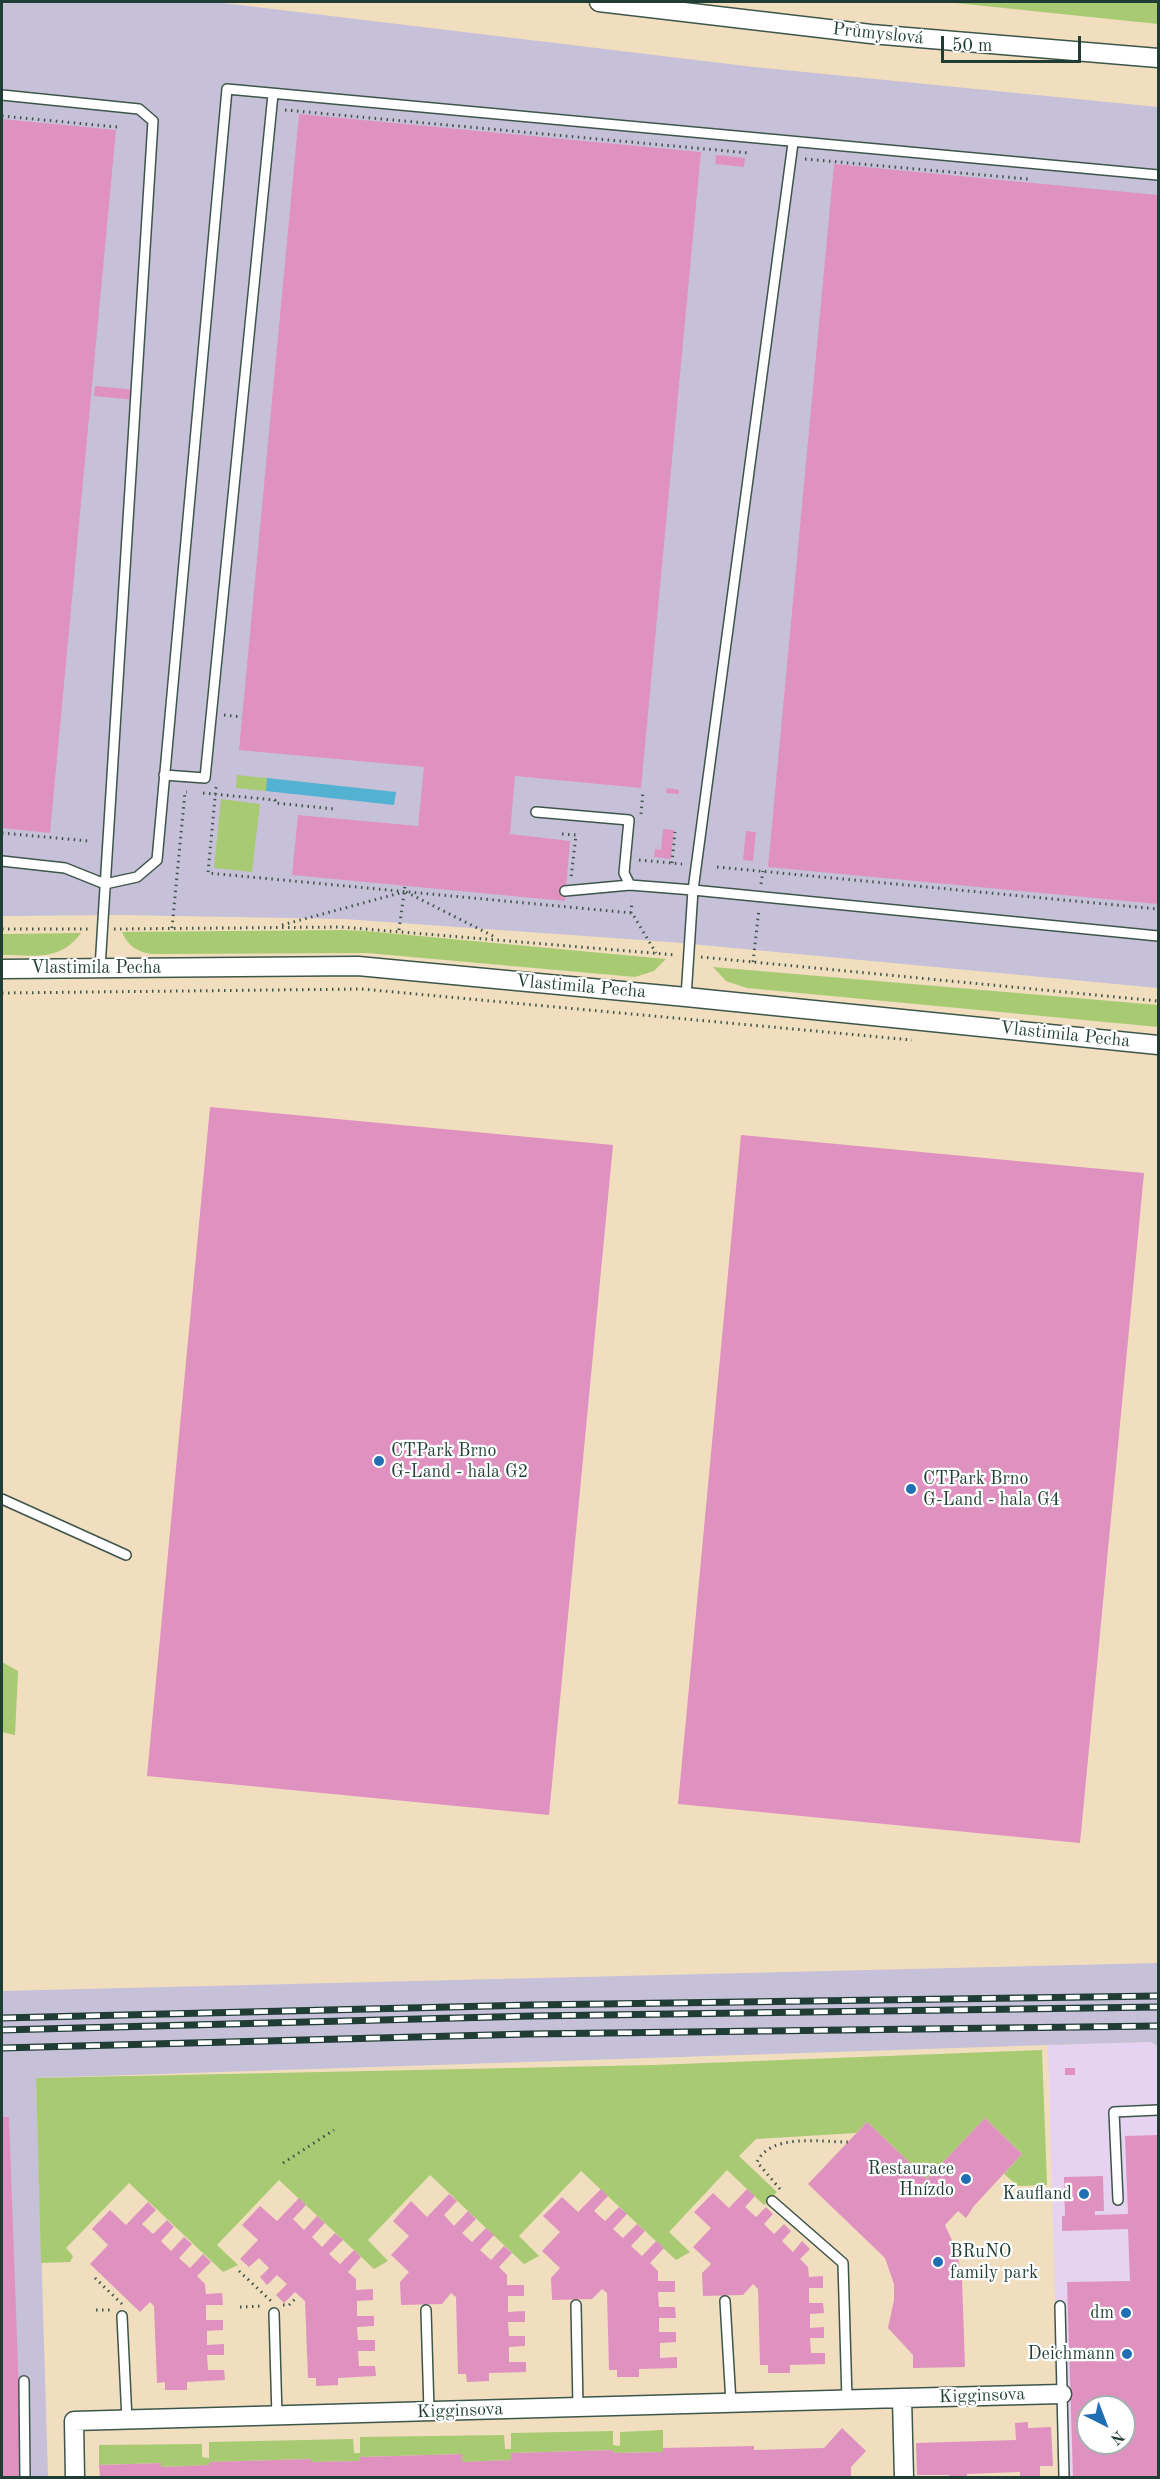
<!DOCTYPE html>
<meta charset="utf-8">
<style>
body{margin:0}
#map{position:relative;width:1160px;height:2479px;overflow:hidden;background:#f0debf;font-family:"Old Standard TT",serif}
canvas{display:block}
.frame{position:absolute;inset:0;border:3px solid #1f3d34;pointer-events:none}
.north{position:absolute;left:1076px;top:2395px;width:60px;height:60px;box-sizing:border-box;background:#fff;border:2px solid #a5b1ae;border-radius:50%;rotate:138deg;font-size:16px;font-weight:700;line-height:24px;text-align:center;color:#1f3d34}
.north::after{content:'';display:block;margin:auto;width:21px;height:27px;background:#1f6fb2;clip-path:polygon(50% 0,100% 100%,50% 72%,0 100%)}
.scale{position:absolute;left:941px;top:36px;width:140px;height:27px;box-sizing:border-box;border:3px solid #1f3d34;border-top:0;padding-left:8px;font-size:18px;line-height:21px;white-space:nowrap;color:#1f3d34;-webkit-text-stroke:4px #fff;paint-order:stroke}
</style>
<div id="map">
<canvas width="1160" height="2479"></canvas>
<div class="frame"></div>
<div class="north">N</div>
<div class="scale">50 m</div>
</div>
<script>
const context = document.querySelector('canvas').getContext('2d');
context.lineJoin = 'round';
function paint(path, color) {
  context.fillStyle = color;
  context.fill(path, 'evenodd');
}
function strokePath(path, color, width, dash) {
  context.strokeStyle = color;
  context.lineWidth = width;
  context.lineCap = dash ? 'butt' : 'round';
  context.setLineDash(dash || []);
  context.stroke(path);
}
function label(font, color, halo, rows, align = 'center') {
  context.font = font + ' "Old Standard TT",serif';
  context.lineWidth = 4.5;
  context.setLineDash([]);
  context.textBaseline = 'middle';
  context.strokeStyle = halo;
  context.fillStyle = color;
  for (const [text, x, y, turn = 0] of rows) {
    context.save();
    context.translate(x, y);
    context.rotate((+turn || 0) * Math.PI / 180);
    context.textAlign = isNaN(turn) ? turn : align;
    if (halo) context.strokeText(text, 0, 0);
    context.fillText(text, 0, 0);
    context.restore();
  }
}
paint(new Path2D(`
 M1151 2042 1158 2046V2477H1060L1048 2045ZM1088 2407H1124V2443H1088Z`), '#e5d3f1');
paint(new Path2D(`
 M2 2H215L754 67 1158 107V988L670 942 344 919 122 915 2 916Z
 M1158 1963V2046L1151 2042 1048 2045 36 2078 48 2477 2 2478V1991Z`), '#c7c0d9');
paint(new Path2D(`
 M946 2H1158V24Z
 M237 775 267 778 266 791 236 788Z
 M221 799 260 804 252 872 214 868Z
 M343 930 366 931 666 959 654 971 635 977 367 953 152 954C137 952 128 946 122 932Z
 M81 933C60 962 33 955 2 955V934Z
 M713 967 1158 1005V1027L747 988 726 981Z
 M2 1662 18 1671 15 1735 2 1732Z
 M1042 2050 1047 2185 1018 2186 1004 2174 1022 2154 985 2118 927 2179 867 2122 856 2133 756 2139 739 2156 777 2192 764 2205 727 2170 669 2232 690 2252 676 2260 581 2171 519 2236 539 2256 524 2264 430 2175 368 2240 388 2261 374 2269 279 2180 217 2245 238 2265 223 2272 129 2183 66 2248 73 2256 70 2262 41 2263 36 2078 654 2065Z
 M663 2430V2452L613 2453V2450L511 2453V2460L462 2462V2454L361 2457 360 2461 311 2462 310 2459 210 2462V2465L161 2467 160 2463 99 2465V2445L202 2444V2457L209 2458V2442L353 2439 354 2453H360V2437L504 2435 505 2449H511V2433L613 2431V2445L620 2446V2432Z`), '#a7ca73');
paint(new Path2D(`
 M267 778 396 792 394 805 266 791Z`), '#53b1d1');
paint(new Path2D(`
 M299 114 701 152 641 788 515 776 510 834 570 841 565 901 292 875 298 815 418 826 424 767 239 750Z
 M2 119 116 130 50 833 2 828Z
 M716 155 745 158 744 167 715 164Z
 M834 164 1158 195V904L768 867Z
 M95 386 137 390 136 400 94 396Z
 M667 788 679 790V794L666 793Z
 M663 829 674 830 671 859 654 857 655 849 661 850Z
 M746 831 756 832 753 861 743 860Z
 M210 1107 613 1145 549 1815 147 1776Z
 M741 1135 1144 1173 1080 1843 678 1804Z
 M1065 2068H1075V2075H1065Z
 M2 2117H9L22 2478H2Z
 M985 2118 1022 2154 974 2206 966 2218 958 2211 945 2225 956 2249 962 2278 965 2367 913 2368V2355L888 2328 894 2300V2284L885 2258 808 2184 867 2122 927 2179Z
 M1158 2135V2478H1073L1067 2282 1130 2281 1128 2229 1062 2231V2216H1065L1064 2177 1103 2176 1104 2211H1095V2215L1128 2214 1125 2136ZM1088 2407H1124V2443H1088Z
 M601 2189 608 2196 594 2211 605 2221 619 2207 627 2214 613 2229 623 2238 637 2224 645 2231 631 2246 642 2256 656 2241 664 2248 650 2263 658 2271V2281H675V2292H658L659 2307H675L676 2318H659V2332H676V2342L660 2343V2358L677 2357V2368L639 2369V2377H617V2370H609L607 2293 602 2289 592 2299 552 2300 551 2278 560 2268 542 2251 560 2232 543 2216 562 2197 578 2212Z
 M747 2189 755 2196 745 2207 756 2217 766 2207 773 2214 764 2224 774 2234 784 2224 791 2231 782 2241 793 2252 802 2241 810 2249 800 2259 808 2267 809 2277 823 2276V2288H809V2303H823L824 2313 810 2314V2328L824 2327V2338H810L811 2353H825V2364L790 2365V2373H768V2365H760L758 2289 753 2284 743 2295 703 2296 702 2273 711 2264 693 2247 711 2228 694 2212 713 2193 729 2208Z
 M449 2194 457 2201 444 2215 454 2226 468 2211 476 2219 462 2233 472 2242 486 2228 494 2235 480 2250 491 2260 504 2246 512 2253 499 2267 507 2275V2285H524V2296H508V2312L525 2311V2322H508L509 2336H525V2346L509 2347V2362H526V2372L489 2373V2381L467 2382 466 2374H458L456 2297 451 2293 442 2304 401 2305 400 2282 409 2272 391 2255 409 2236 393 2221 411 2201 427 2217Z
 M299 2198 306 2205 293 2219 304 2230 317 2216 325 2223 312 2237 322 2247 335 2233 343 2240 329 2254 340 2264 354 2250 361 2257 348 2272 356 2279V2290L373 2289V2300L357 2301V2316H374V2326L357 2327 358 2340H375V2351H358L359 2366H375L376 2376 338 2378V2385L316 2386V2378H308L305 2301 295 2292 284 2303 276 2295 287 2284 277 2275 267 2285 260 2277 269 2268 259 2258 249 2267 240 2259 258 2240 242 2225 260 2206 277 2221Z
 M148 2202 156 2210 142 2224 153 2234 167 2220 174 2227 161 2241 171 2251 184 2237 192 2244 179 2258 190 2268 203 2254 211 2262 197 2276 205 2284 206 2294 222 2293 223 2305H206V2320H223V2330L207 2331V2345L224 2344V2355H207L208 2370H224L225 2380 187 2382V2390H165V2382L157 2383 154 2306 150 2302 140 2312 90 2264 108 2245 92 2229 110 2210 126 2225Z
 M1028 2422V2428L1051 2427 1053 2466H1040V2478H1020V2472L967 2474V2478H950L949 2475H917L916 2443 1016 2440 1015 2423Z
 M842 2428 866 2451 851 2467V2478H100L99 2465 161 2463V2467L210 2465 209 2462 311 2459V2462L360 2461V2457L462 2454V2462L511 2460V2453L613 2450V2453L663 2452V2448L754 2446V2450L824 2448Z`), '#df92c0');
const service = new Path2D(`
 M2 95 139 109 153 121 100 968
 M164 775 205 778 273 94
 M536 812 629 820 624 873 630 885
 M2 861 65 868 105 884 137 877 157 860 227 89 1158 175
 M565 891 630 885 693 890 1158 936
 M686 997 693 890 793 143
 M2 1499 126 1555
 M1118 2200 1114 2112 1158 2110
 M772 2201 843 2263 847 2400
 M725 2301 731 2403
 M576 2305 578 2407
 M1060 2306 1064 2476
 M426 2310 429 2411
 M274 2313 277 2417
 M122 2316 127 2420
 M24 2381 25 2478`);
const minor = new Path2D(`
 M599 2 871 34 1158 58
 M2 969 358 966 686 997 1158 1045
 M902 2398 1062 2394
 M75 2478 74 2421 902 2398 904 2478`);
strokePath(service, '#3e5549', 12);
strokePath(minor, '#3e5549', 21);
strokePath(new Path2D(`
 M285 110 749 153
 M2 116 117 127
 M805 159 1028 179
 M224 715 242 717
 M216 787 208 873 632 913 656 953
 M203 793 275 800V803L335 809
 M641 814 643 791
 M2 833 89 841
 M562 834 576 835 571 878
 M639 860 682 864
 M672 863 675 832
 M717 867 1158 909
 M761 884 763 871
 M406 892 497 938
 M631 913 632 901
 M282 925 400 893
 M172 928 185 792H187
 M2 929H90
 M114 929 341 927 676 955
 M399 930 405 886
 M701 957 1158 1001
 M753 962 759 909
 M2 993 362 989 912 1040
 M283 2163 334 2130
 M780 2189 757 2162C771 2133 820 2142 848 2142
 M239 2271 271 2301
 M95 2278 122 2304
 M283 2305H289L297 2297
 M240 2307 262 2306
 M96 2310H112`), '#3e5549', 3, [1.5, 4.5]);
strokePath(service, '#fff', 9);
strokePath(minor, '#fff', 18);
const rail = new Path2D(`
 M2 2018 531 2005 1158 1996
 M2 2030 532 2016 1158 2007
 M2 2048 529 2034 1158 2026`);
strokePath(rail, '#1f3d34', 7);
strokePath(rail, '#fff', 4.5, [14]);
for (const [x, y, r, color] of [
 [379,1461,6,"#1f6fb2"],
 [911,1489,6,"#1f6fb2"],
 [966,2179,6,"#1f6fb2"],
 [1084,2194,6,"#1f6fb2"],
 [938,2262,6,"#1f6fb2"],
 [1126,2313,6,"#1f6fb2"],
 [1127,2354,6,"#1f6fb2"]
]) {
  const dot = new Path2D();
  dot.arc(x, y, r, 0, 2 * Math.PI);
  context.fillStyle = color;
  context.fill(dot);
  strokePath(dot, '#fff', 2);
}
label('18px', '#1f3d34', '#fff', [
 ["Průmyslová",878,34,6],
 ["Vlastimila Pecha",96,968],
 ["Vlastimila Pecha",581,987,5],
 ["Vlastimila Pecha",1065,1035,6],
 ["Kigginsova",982,2396,-2],
 ["Kigginsova",460,2411,-2]
]);
label('18px', '#1f3d34', '#fff', [
 ["CTPark Brno",391,1451,"left"],
 ["G-Land - hala G2",391,1472,"left"],
 ["CTPark Brno",923,1479,"left"],
 ["G-Land - hala G4",923,1500,"left"],
 ["Restaurace",954,2169],
 ["Hnízdo",954,2190],
 ["Kaufland",1072,2194],
 ["BRuNO",950,2252,"left"],
 ["family park",950,2273,"left"],
 ["dm",1114,2313],
 ["Deichmann",1115,2354]
], 'right');
</script>
